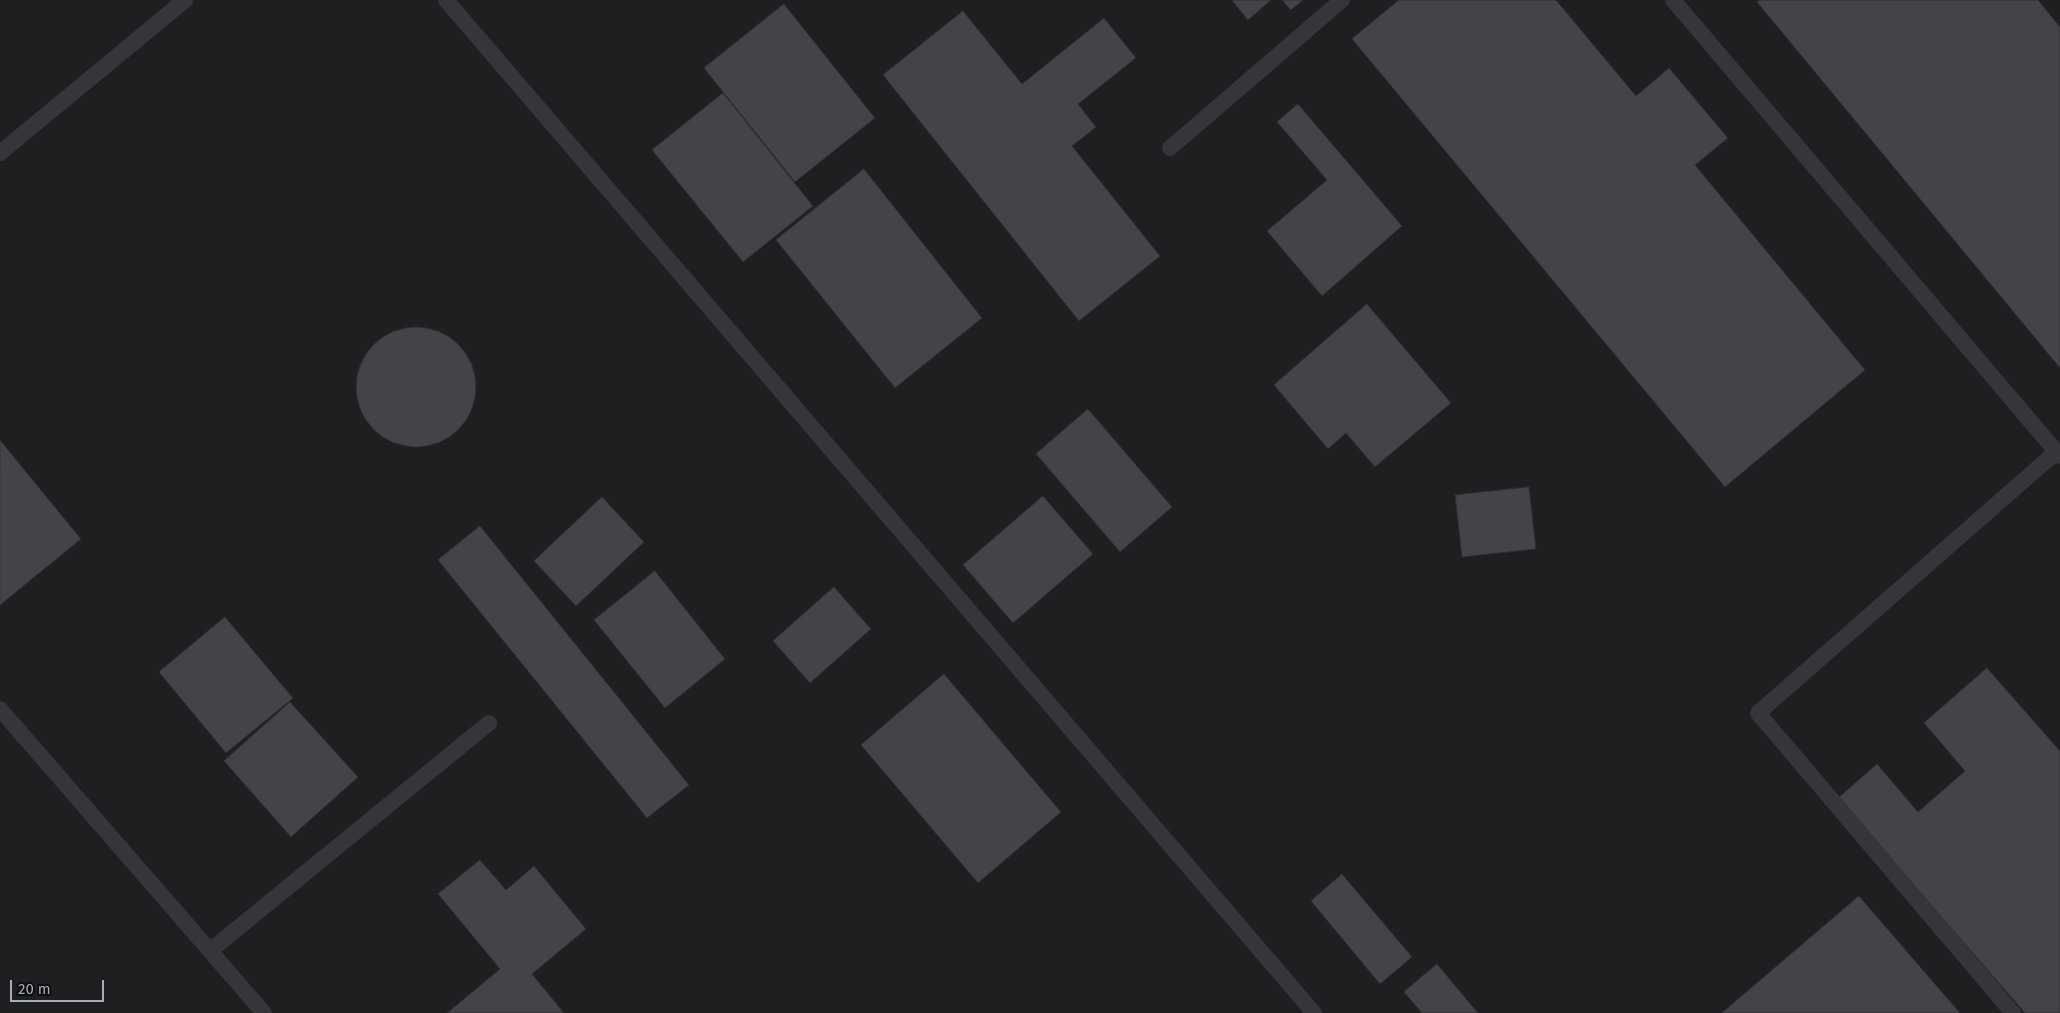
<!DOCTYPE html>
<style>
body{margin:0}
#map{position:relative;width:2060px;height:1013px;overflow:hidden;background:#131315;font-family:"Fira Sans",sans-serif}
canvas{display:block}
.scale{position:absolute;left:10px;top:980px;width:94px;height:22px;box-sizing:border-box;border:2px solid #a5adb5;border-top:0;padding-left:6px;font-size:15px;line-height:18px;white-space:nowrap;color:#a5adb5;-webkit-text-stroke:4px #0e0e10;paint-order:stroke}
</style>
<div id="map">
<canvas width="2060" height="1013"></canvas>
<div class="scale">20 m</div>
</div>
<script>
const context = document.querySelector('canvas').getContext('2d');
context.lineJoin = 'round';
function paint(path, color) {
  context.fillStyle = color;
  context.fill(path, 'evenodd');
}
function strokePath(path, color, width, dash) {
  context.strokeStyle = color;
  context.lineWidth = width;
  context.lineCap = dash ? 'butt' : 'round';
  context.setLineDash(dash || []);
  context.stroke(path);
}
paint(new Path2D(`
 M0 0H2060V1013H0Z`), '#1f1f22');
const building = new Path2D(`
 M1232 0H1271L1248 20Z
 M1282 0H1303L1291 10Z
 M1399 0H1556L1636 96 1669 68 1728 138 1695 165 1865 370 1725 487 1352 39Z
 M1760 0H2038L2060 27V368L1757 2Z
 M784 4 875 118 795 182 704 68Z
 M963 11 1022 84 1104 18 1136 58 1078 104 1096 127 1072 146 1160 256 1079 321 883 75Z
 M723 93 813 206 743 262 652 150Z
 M1298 104 1402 226 1322 296 1267 231 1327 180 1277 122Z
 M864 169 982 318 895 388 776 240Z
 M1367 304 1451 403 1375 467 1346 433 1328 449 1274 385Z
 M356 387a60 60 0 1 1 120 0a60 60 0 1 1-120 0Z
 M1088 409 1172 507 1120 552 1036 454Z
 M0 440 81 539 0 605Z
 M1529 487 1536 549 1462 557 1455 495Z
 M1043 496 1093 554 1013 623 963 565Z
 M602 497 644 542 576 606 534 561Z
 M480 526 689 785 647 818 438 560Z
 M655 571 725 659 665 708 594 620Z
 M834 587 871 629 810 683 773 641Z
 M225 617 293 698 226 753 159 672Z
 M1987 668 2060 751V1013H2025L1838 798 1877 764 1918 812 1965 771 1924 723Z
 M944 674 1061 812 978 883 861 745Z
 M290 702 358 777 291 837 224 761Z
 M480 860 506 890 534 866 586 929 532 974 564 1013H447L500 969 438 894Z
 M1342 874 1412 957 1380 984 1311 901Z
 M1859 896 1960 1013H1722Z
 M1437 964 1478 1013H1422L1404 992Z`);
paint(building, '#424448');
strokePath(building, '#2d2e31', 1);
strokePath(new Path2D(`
 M446 0 1314 1013
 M1673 0 2060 456
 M1170 148 1342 0
 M0 153 185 0
 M0 709 264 1013
 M211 950 489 723
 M2013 1013 1758 713 2056 452`), '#343639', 16);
</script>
